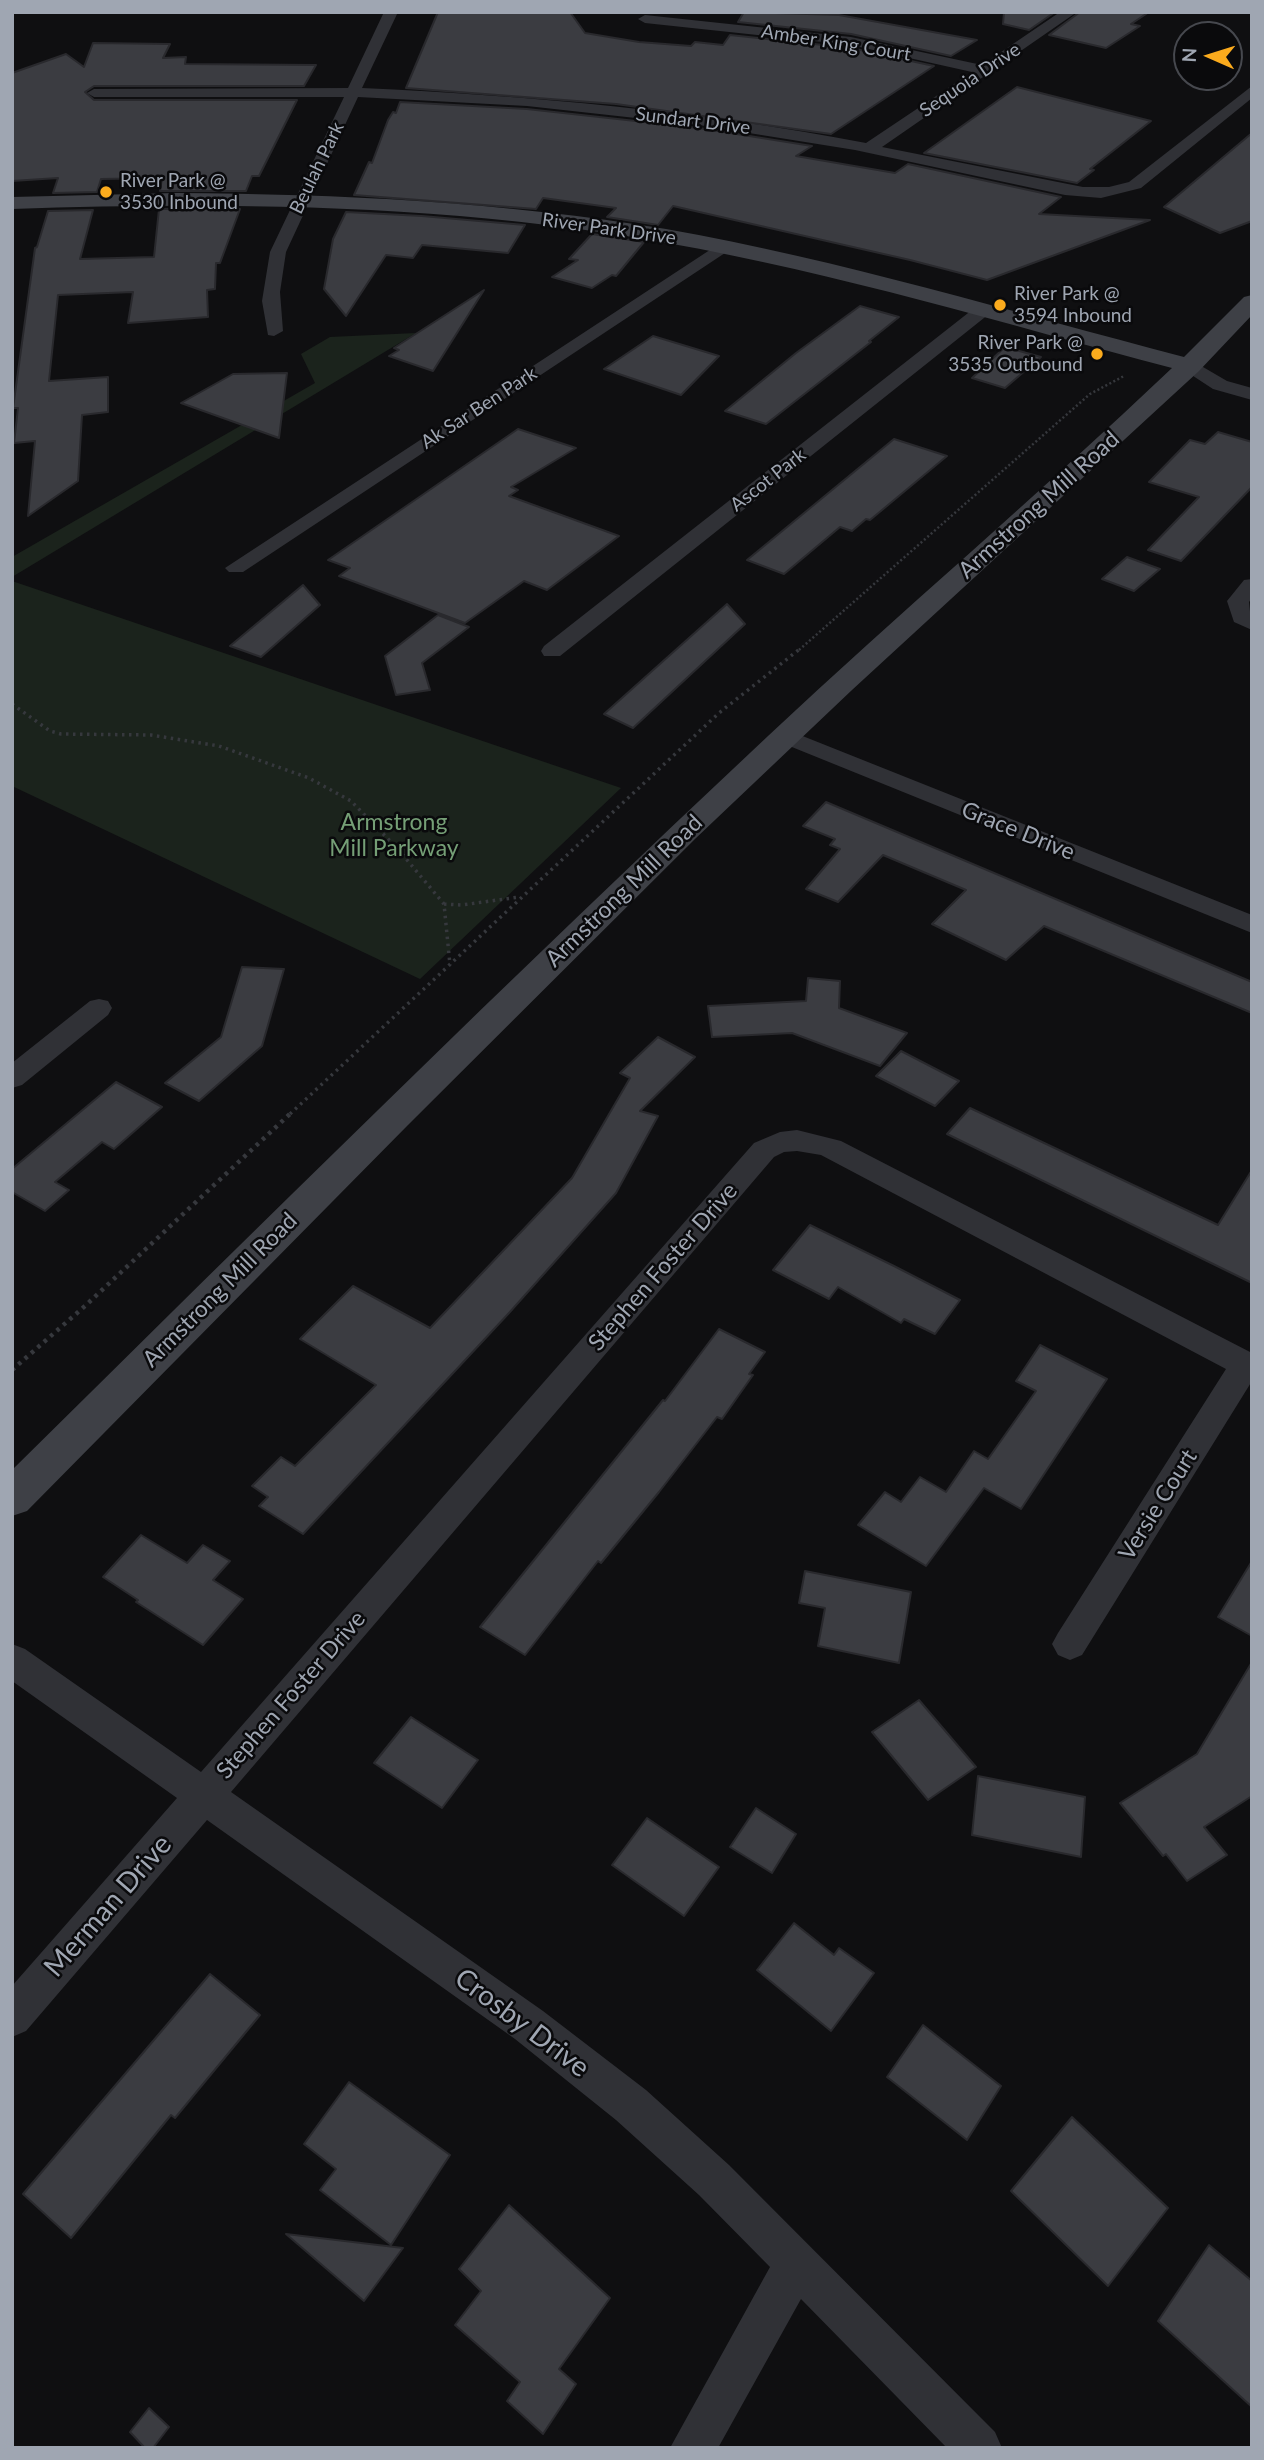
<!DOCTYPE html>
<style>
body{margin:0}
#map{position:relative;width:1264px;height:2460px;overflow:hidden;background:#0f0f11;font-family:Lato,sans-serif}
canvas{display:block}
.frame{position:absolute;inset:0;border:14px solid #9fa6b2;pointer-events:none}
.north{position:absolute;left:1173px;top:21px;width:70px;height:70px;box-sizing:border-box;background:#0a0a0c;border:2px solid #46484e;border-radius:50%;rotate:273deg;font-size:19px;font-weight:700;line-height:28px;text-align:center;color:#9fa6b2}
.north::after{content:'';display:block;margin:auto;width:24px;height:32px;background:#fbab1d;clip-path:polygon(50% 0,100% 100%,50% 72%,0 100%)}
</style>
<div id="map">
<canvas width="1264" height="2460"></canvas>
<div class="frame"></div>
<div class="north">N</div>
</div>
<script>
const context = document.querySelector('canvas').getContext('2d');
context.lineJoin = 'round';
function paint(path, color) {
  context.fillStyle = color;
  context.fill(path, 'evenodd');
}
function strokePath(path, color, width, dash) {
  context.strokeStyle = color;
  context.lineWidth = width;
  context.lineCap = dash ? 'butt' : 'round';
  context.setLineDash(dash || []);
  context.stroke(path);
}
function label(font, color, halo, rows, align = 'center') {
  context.font = font + ' Lato,sans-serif';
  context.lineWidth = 5;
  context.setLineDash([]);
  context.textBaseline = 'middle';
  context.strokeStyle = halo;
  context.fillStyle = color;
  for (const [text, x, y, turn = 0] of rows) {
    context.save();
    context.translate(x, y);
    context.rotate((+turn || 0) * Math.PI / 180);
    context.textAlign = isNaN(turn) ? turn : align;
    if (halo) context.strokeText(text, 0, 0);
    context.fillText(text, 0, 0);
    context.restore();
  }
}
paint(new Path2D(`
 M416 333 12 577V557L315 383 301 354 330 337Z
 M12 581 621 788 420 979 12 786Z`), '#1b231c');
const building = new Path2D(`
 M438 12H570L585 33 639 42 691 46 695 42 723 45 730 35 851 48 934 66 831 134 616 104 406 88Z
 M744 12 839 15 977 40 951 56 851 34 738 22Z
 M1004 12H1055L1029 30 1003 24Z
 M1080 12H1149L1131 24 1140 26 1106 48 1049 35Z
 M93 43 170 44 163 58 186 57 185 64 316 65 304 86H94L85 92 94 100H297L259 176H252L246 191H160L162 178 101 179 97 192 53 193 58 178 12 181V73L66 54 84 67Z
 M1017 87 1151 121 1090 169 1094 170 1077 183 924 153Z
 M400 102 527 109 699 128 812 146 796 156 895 173 908 164 1061 197 1039 214 1150 220 987 280 910 260 673 206 658 225 607 217 616 208 543 198 536 209 354 195 369 162 372 163 388 120 393 112 396 113Z
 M1252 133V221L1220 233 1164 207Z
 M159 209H240L220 263H216L215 289 207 290 208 317 128 323 133 292 58 295 49 381 108 377V412L82 415 78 481 28 516 35 441 14 443 18 408H13L35 248 37 247 48 211 93 210 80 259 154 257Z
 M346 212 422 216 525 225 508 253 422 245 413 258 386 255 346 316 324 289 333 239Z
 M592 234 644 242 616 276 612 275 592 288 552 277 578 260 569 259Z
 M484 290 433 371 389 356 399 350 394 348Z
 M860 306 899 317 869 341 871 342 766 424 725 411 796 353Z
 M653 336 719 356 681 395 604 369Z
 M1005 347 1041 357 1005 388 972 378Z
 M287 373 279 438 181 403 233 374Z
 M518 429 576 448 511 487 518 490 509 496 619 536 547 590 524 581 465 623 339 576 350 568 328 560Z
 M1218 432 1252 442V487L1181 561 1148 550 1199 497 1149 482 1190 440 1205 444Z
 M894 439 947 456 870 520 866 519 852 531 840 527 784 574 747 560Z
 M1127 557 1160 569 1134 591 1102 579Z
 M303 585 320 605 261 657 230 646Z
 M727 604 745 624 633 728 604 714Z
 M438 615 469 627 422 663 430 690 396 695 385 656Z
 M826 802 1252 982V1013L1044 926 1006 960 932 924 966 890 883 855 838 902 806 889 840 849 830 845 835 839 803 826Z
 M242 967 284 969 262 1046 199 1101 165 1083 221 1037Z
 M808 978 840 981 839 1008 907 1033 880 1066 792 1033 712 1037 708 1006 806 1001Z
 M658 1037 695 1057 640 1111 658 1116 616 1193 509 1313 303 1534 259 1506 268 1497 252 1486 281 1457 295 1466 376 1385 300 1339 353 1286 430 1328 572 1178 630 1078 620 1073Z
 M901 1051 959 1081 935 1106 876 1076Z
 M116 1082 162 1107 114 1149 102 1142 55 1182 69 1190 45 1211 12 1192V1169Z
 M970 1108 1218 1225 1252 1170V1283L947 1134Z
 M810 1225 894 1266 960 1300 935 1334 904 1319 901 1323 838 1287 829 1299 773 1270Z
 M719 1329 765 1352 749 1374 753 1375 722 1419 717 1417 659 1492 601 1563 598 1561 525 1655 480 1627 663 1400 665 1401Z
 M1040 1345 1107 1379 1021 1509 984 1488 926 1566 858 1525 885 1492 901 1502 920 1477 946 1492 974 1451 988 1459 1036 1391 1016 1381Z
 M141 1535 187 1563 203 1545 230 1561 213 1580 243 1599 203 1645 136 1602 138 1600 103 1577Z
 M1252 1561V1636L1218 1617Z
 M805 1571 911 1592 899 1663 818 1646 825 1608 799 1603Z
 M1252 1662V1796L1204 1827 1227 1855 1187 1881 1166 1854 1163 1856 1120 1803 1197 1754Z
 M919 1700 976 1767 928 1800 872 1732Z
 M411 1717 478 1760 442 1808 374 1763Z
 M978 1776 1085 1797 1081 1857 972 1835Z
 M756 1808 796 1834 772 1873 730 1847Z
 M647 1818 719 1867 684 1916 612 1865Z
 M794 1923 834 1955 839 1948 874 1973 831 2031 757 1970Z
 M210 1974 260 2015 175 2118 171 2115 71 2238 23 2194Z
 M923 2025 1001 2086 967 2140 887 2077Z
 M349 2082 450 2155 391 2245 320 2190 336 2169 304 2144Z
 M1072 2117 1168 2208 1108 2286 1011 2191Z
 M509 2205 610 2298 559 2369 576 2384 543 2434 507 2401 520 2382 455 2325 481 2291 459 2269Z
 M286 2234 403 2248 364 2301Z
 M1209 2245 1252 2281V2407L1158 2321Z
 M149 2408 169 2427 153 2448H145L130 2432Z`);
paint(building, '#3b3c41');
strokePath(building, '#29292d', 2);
strokePath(new Path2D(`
 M799 650 1090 394 1124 376`), '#36383d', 2.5, [2, 2.5]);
strokePath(new Path2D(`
 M12 704 50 731 61 734 151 735 219 746 309 778 351 801 397 848 444 904 450 965
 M444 904 462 905 519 897
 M290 1114 719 713 801 648`), '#36383d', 3.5, [2.5, 4.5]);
strokePath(new Path2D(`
 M12 1370 85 1306 292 1112`), '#36383d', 4.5, [3.5, 5]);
paint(new Path2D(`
 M384 12H398L362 88C532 96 700 111 866 143L972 72 851 45 645 23 638 19 645 15 851 37 982 65 1060 12H1077L882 147 1083 187H1109L1129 182 1252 86V98L1141 188 1101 198 1065 195 855 150 699 125 527 106 358 97 286 252 280 292 283 331 274 336 268 335 262 301 270 252 344 97H94L87 93 94 89 348 88Z
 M722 242 728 243 730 247 728 251 243 572H229L225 568Z
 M983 305 989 306 992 310 989 314 560 656H544L541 651 544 646 977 306Z
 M1191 360 1227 381 1252 388V400L1213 389 1184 370 1182 366Z
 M1252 579V598L1249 602 1252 630 1234 622 1227 601 1244 580Z
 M785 729 1252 915V933L777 741 773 736 777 731Z
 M99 999 108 1001 112 1008 108 1015 22 1085 12 1088V1063L90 1001Z
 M797 1130 841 1141 1252 1353V1381L1082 1655 1070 1660 1058 1655 1052 1644 1058 1633 1226 1369 821 1155 797 1151 784 1152 774 1157 231 1792 543 2011 646 2090 729 2165 995 2432 1002 2448H947L801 2299 718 2448H670L770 2267 699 2195 616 2120 515 2039 207 1820 26 2031 12 2037V1986L177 1798 12 1681V1644L25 1649 201 1772 754 1143 780 1132Z`), '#303136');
paint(new Path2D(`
 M176 193C340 194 504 202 666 229 841 260 1012 312 1184 357L1244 297 1252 295V315L1199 371 852 690 696 838 408 1125 27 1511 12 1516V1470C262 1223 512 976 768 736 901 611 1040 494 1172 368 1005 324 838 273 667 243 451 204 231 202 12 209V197Z`), '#3e4046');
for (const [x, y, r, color] of [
 [106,192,7,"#fbab1d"],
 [1000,305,7,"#fbab1d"],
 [1097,354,7,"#fbab1d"]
]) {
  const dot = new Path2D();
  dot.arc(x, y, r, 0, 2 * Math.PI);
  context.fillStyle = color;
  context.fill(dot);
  strokePath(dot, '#0a0a0c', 2.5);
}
label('19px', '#9fa6b2', '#0a0a0c', [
 ["Amber King Court",836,43,9],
 ["Sequoia Drive",970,80,-34],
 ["Sundart Drive",693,121,7],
 ["Beulah Park",317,168,-64],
 ["River Park Drive",609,229,8],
 ["Ak Sar Ben Park",479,408,-33],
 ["Ascot Park",768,480,-38]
]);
label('19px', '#9fa6b2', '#0a0a0c', [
 ["River Park @",120,181],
 ["3530 Inbound",120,203],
 ["River Park @",1014,294],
 ["3594 Inbound",1014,316],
 ["River Park @",1083,343,"right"],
 ["3535 Outbound",1083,365,"right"]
], 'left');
label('23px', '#9fa6b2', '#0a0a0c', [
 ["Armstrong Mill Road",1039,505,-42],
 ["Grace Drive",1018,831,22],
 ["Armstrong Mill Road",624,891,-44],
 ["Stephen Foster Drive",663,1267,-49],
 ["Armstrong Mill Road",220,1290,-45],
 ["Versie Court",1158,1505,-58],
 ["Stephen Foster Drive",291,1695,-49]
]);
label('23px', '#759f76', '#0a0a0c', [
 ["Armstrong",394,823],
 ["Mill Parkway",394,849]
]);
label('28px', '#9fa6b2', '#0a0a0c', [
 ["Merman Drive",108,1906,-49],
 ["Crosby Drive",522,2023,37]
]);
</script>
